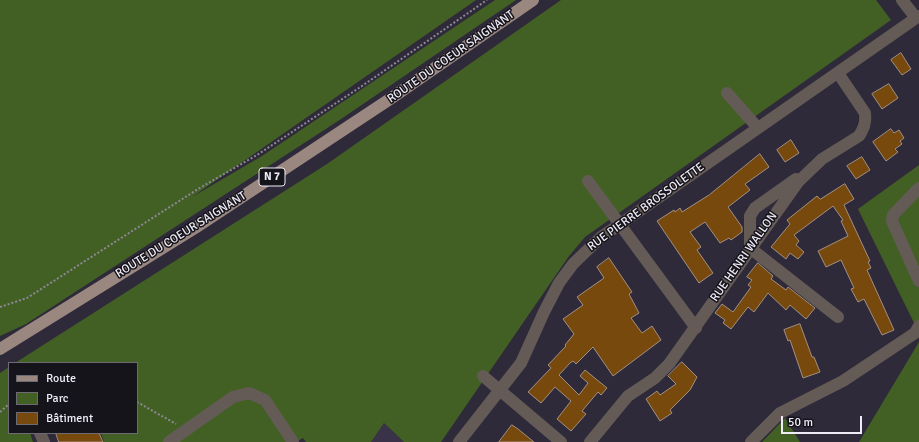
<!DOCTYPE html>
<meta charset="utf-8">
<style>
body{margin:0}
#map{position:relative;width:919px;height:442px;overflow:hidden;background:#2f2a3a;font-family:Signika,sans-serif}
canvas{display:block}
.legend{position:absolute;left:8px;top:362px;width:130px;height:72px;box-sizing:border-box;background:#16141b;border:1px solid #6d6a73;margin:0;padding:5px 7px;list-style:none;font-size:12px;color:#efecf7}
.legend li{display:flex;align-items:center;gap:8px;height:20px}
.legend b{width:20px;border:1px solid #6d6a73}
.scale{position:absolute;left:781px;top:416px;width:81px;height:18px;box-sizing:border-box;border:2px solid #efecf7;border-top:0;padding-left:5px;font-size:12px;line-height:14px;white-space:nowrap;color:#efecf7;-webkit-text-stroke:3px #16141b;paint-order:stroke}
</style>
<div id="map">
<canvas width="919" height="442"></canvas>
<ul class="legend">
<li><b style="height:5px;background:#9a8880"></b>Route</li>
<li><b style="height:11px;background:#436024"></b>Parc</li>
<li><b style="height:11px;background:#78490d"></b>Bâtiment</li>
</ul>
<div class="scale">50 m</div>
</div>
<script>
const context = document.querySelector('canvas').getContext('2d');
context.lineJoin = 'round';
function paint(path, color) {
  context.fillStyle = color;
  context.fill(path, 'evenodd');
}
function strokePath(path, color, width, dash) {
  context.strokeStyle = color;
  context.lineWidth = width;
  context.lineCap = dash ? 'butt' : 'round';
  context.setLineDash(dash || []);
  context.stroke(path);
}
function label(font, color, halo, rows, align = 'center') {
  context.font = font + ' Signika,sans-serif';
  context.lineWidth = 3;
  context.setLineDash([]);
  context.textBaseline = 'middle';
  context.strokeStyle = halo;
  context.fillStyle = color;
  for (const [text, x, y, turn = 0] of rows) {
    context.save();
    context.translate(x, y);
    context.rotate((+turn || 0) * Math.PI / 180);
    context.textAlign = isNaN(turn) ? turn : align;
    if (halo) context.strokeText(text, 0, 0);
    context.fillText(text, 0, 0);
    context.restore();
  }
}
paint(new Path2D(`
 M384 423 403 442H371Z`), '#393248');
paint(new Path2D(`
 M0 0H476L192 197 262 156 495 0H516L341 119 26 324 0 336Z
 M561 0H876L891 20 585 237 569 256 441 442H404L384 423 371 442H306L303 438 296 442H104L101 433H137V363H15L327 164Z
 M919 165V333L858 209Z
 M919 342V442H859Z
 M9 367V433H30L33 442H0V373Z
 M785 418 800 442H762Z`), '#436024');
const building = new Path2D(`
 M901 53 911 69 902 75 891 60Z
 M889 84 898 98 882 109 872 94Z
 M891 129 894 133 899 130 904 138 900 141 902 144 895 149 898 152 886 161 873 142Z
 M791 140 799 153 785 162 777 150Z
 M760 154 769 167 745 184 750 190 728 207 742 227V232L731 240 729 238 720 243 705 222 690 232 701 247 697 250 713 273 699 283 657 221 674 210 675 212 680 208 682 212 709 195Z
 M862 157 870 170 856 179 847 166Z
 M845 184 854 199 844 205 870 261 868 262 871 268 867 270 894 330 882 335 864 299 858 302 851 289 854 288 841 260 826 267 818 251 848 236 841 221 843 220 833 206 794 235 799 241 796 245 804 252 798 259 790 253 786 259 771 247 790 224 787 220 817 196 820 199Z
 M609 258 632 292 629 294 639 313 631 318 642 333 652 326 661 340 613 376 593 347 576 364 573 361 570 363 559 375 579 395 588 383 580 376 585 370 607 388 601 395 598 392 582 411 586 414 571 431 557 419 571 401 555 387 541 403 528 392 551 368 548 365 566 346 565 345 574 334 563 319 583 305 577 297 604 278 597 267Z
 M758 263 773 276 771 279 786 290 788 287 815 308 806 319 790 305 786 310 768 293 754 312 748 307 731 329 723 323 725 320 715 313 722 304 733 312 751 287 748 285 752 280 747 277Z
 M800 324 812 357H814L820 372 803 378 790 340 788 341 784 330Z
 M682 362 697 377 690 390 670 410 672 413 660 421 646 399 657 391 660 395 676 384 668 376Z
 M512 425 518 429 534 442H499Z
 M56 433H99L103 442H59Z`);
paint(building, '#78490d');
strokePath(building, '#a29182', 1);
strokePath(new Path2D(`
 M0 307 27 298 198 189 257 155 362 86 487 0
 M137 402 176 424
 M0 412 9 404`), '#8c8896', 2, [2, 2]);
strokePath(new Path2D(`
 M902 0 916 18
 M727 93 758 128
 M796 179 755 208 750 216V248L838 317
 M588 181 696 328
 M919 188 893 215 892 221 919 281
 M483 376 561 442
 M40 433 44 442
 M169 442 233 397 249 393 265 400 293 442
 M459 442 521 363 544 312 559 283 573 264 601 237 619 225 919 16
 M590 442 628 396 655 378 669 364 798 182 822 159 859 136C864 128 866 123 865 113L838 73
 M751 442 780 413 843 381 915 333 919 326`), '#645b57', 12);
strokePath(new Path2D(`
 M0 349 195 228 393 97 533 0`), '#9a8880', 12);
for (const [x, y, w] of [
 [272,177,26]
]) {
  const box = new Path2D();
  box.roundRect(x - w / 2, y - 9, w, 18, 3);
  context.fillStyle = '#16141b';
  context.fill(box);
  strokePath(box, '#efecf7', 1);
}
label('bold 11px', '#efecf7', null, [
 ["N 7",272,177]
]);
label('12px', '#efecf7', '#16141b', [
 ["ROUTE DU COEUR SAIGNANT",451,57,-35],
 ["RUE PIERRE BROSSOLETTE",646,207,-36],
 ["ROUTE DU COEUR SAIGNANT",181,235,-32],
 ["RUE HENRI WALLON",744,257,-55]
]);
</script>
